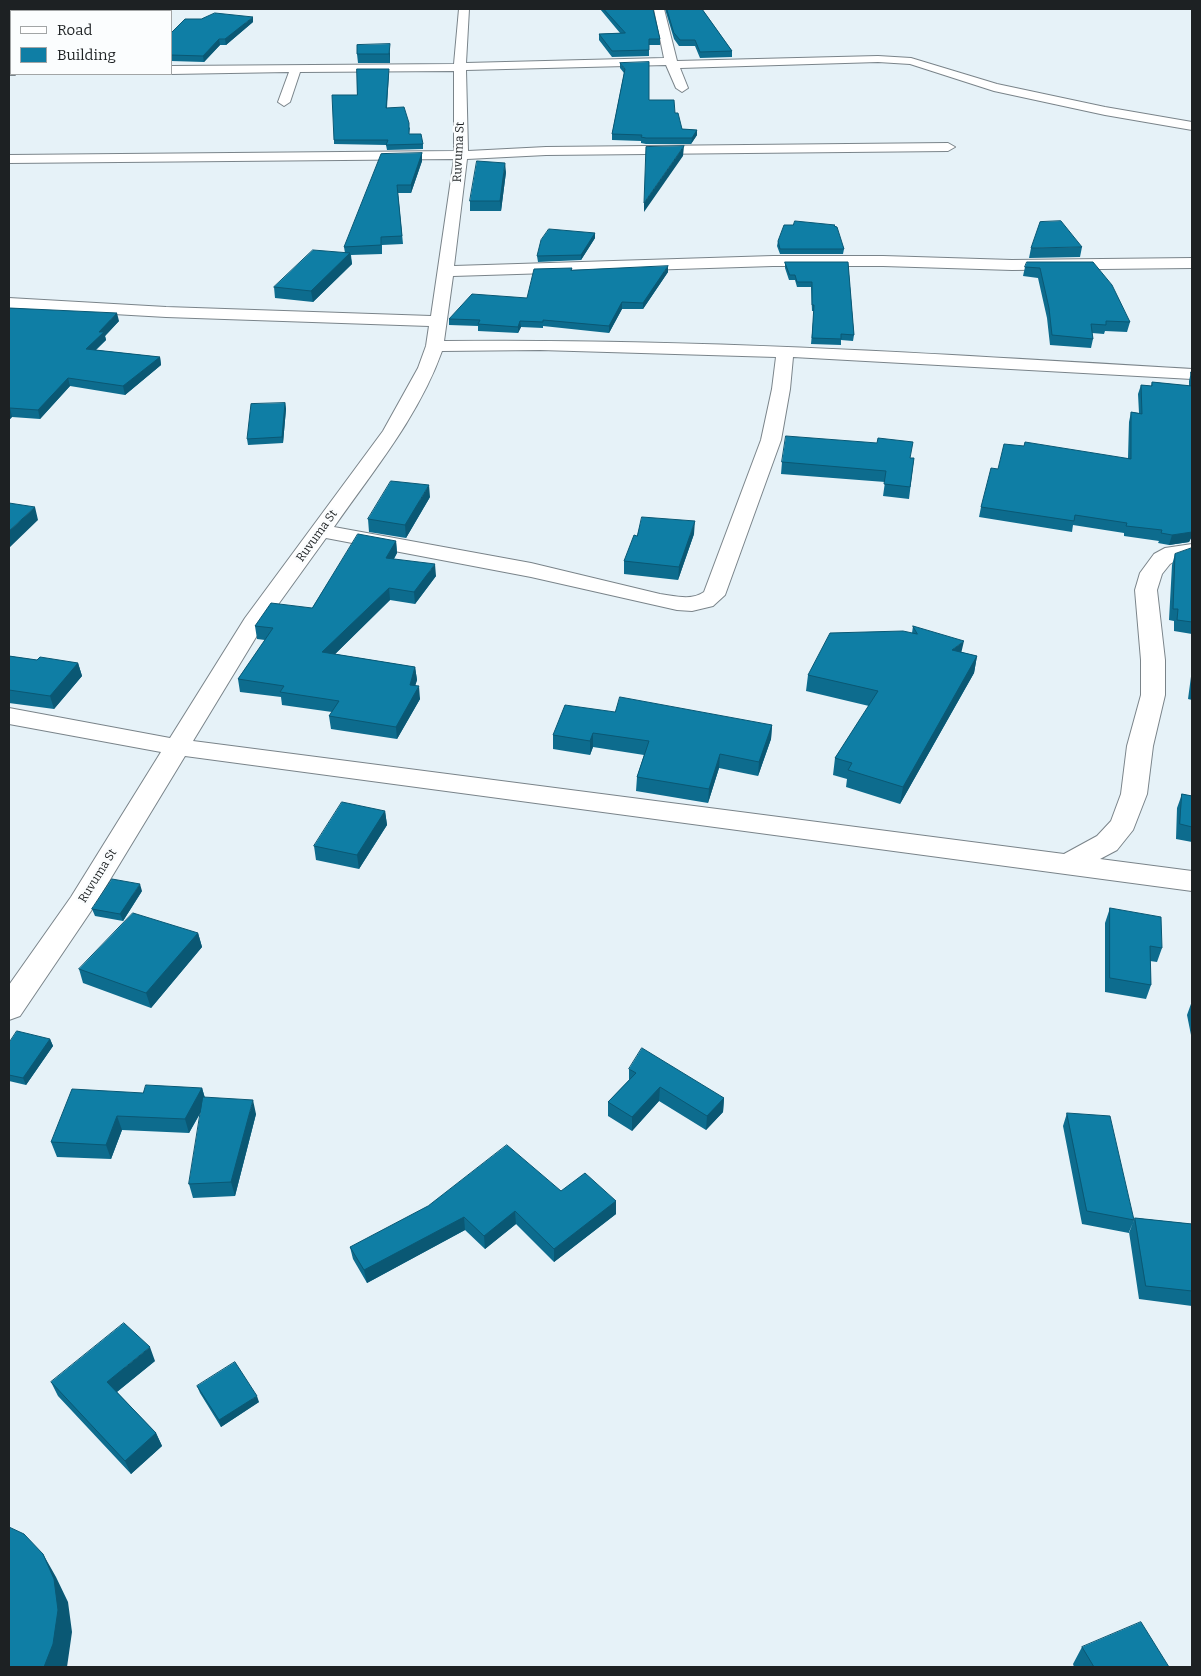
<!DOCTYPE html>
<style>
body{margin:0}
#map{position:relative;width:1201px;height:1676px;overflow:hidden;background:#e6f2f8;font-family:Bitter,serif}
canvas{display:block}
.frame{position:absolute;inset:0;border:10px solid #1d2123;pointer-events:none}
.legend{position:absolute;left:10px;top:10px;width:162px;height:65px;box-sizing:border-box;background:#fbfdfe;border:1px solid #a2a5a6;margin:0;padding:6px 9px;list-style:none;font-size:15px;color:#1d2123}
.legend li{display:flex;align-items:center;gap:10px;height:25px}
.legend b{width:25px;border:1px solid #a2a5a6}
</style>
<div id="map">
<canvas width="1201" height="1676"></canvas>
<div class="frame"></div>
<ul class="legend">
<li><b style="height:6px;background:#fff"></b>Road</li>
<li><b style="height:14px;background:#0f7ea5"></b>Building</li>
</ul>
</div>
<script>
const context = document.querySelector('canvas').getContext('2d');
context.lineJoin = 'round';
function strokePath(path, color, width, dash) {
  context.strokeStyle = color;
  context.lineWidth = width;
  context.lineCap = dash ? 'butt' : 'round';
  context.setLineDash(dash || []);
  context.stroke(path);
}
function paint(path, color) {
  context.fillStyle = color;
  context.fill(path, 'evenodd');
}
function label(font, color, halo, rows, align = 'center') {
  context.font = font + ' Bitter,serif';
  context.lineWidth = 5;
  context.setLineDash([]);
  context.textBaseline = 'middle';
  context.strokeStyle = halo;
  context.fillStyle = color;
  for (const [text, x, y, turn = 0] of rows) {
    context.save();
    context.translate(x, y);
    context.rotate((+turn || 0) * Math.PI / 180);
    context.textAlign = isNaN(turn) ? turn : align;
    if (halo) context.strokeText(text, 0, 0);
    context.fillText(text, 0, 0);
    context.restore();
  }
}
const minor = new Path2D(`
 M459 9H469L466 63 664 58 654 9H664L677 61 878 56 911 58 997 84 1105 107 1192 122V130L1105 115 994 91 910 64 878 62 680 68 688 88 682 92 676 88 666 65 466 70 468 151 546 147 948 143 955 147 948 151 546 155 467 159 454 266 773 256H883L1012 260 1192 258V268L1012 270 883 266H773L453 276 444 341C694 338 943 354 1192 369V379L793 357 790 389 781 440 725 595 713 606 692 611 677 610 531 577 326 538 264 624 193 741 1064 854 1097 836 1111 821 1121 794 1127 746 1141 695V660L1135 590 1140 573 1154 554 1165 548 1192 544V556L1179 559 1170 564 1162 574 1157 590 1165 660V695L1153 746 1147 794 1133 830 1117 850 1100 859 1192 871V891L185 756 91 911 20 1016 9 1020V985L71 897 161 752 9 724V708L170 738 245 618 383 431 418 368 426 346 429 326 166 317 9 308V298L166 307 431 316 454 159 9 163V155L454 151V71L300 72 290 102 284 106 278 102 289 72 171 74V66L454 64ZM540 350 776 357 772 389 761 440 704 592C691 601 675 596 660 594L531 563 334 527C373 471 419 416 442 351Z
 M9 69H11V74L15 75H9Z`);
strokePath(minor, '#7a848a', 2);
paint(minor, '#fff');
paint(new Path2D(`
 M600 9H653L660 39V45H649V56L612 57 599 40V34L620 33Z
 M665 9H702L732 51V57L700 58 695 46H679L674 39Z
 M253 22 226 45H220L204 62 171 61V33Z
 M390 53V63H358L357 54Z
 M620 63 649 100 675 113 682 129 697 130V135L691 144H646L641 143V141L612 140V134L624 73 620 68Z
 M389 73 387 108 410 128 409 134 423 144V149L387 150 386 145 334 144V140L357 95Z
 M422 153V161L411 193H398L403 244 382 245V254L351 255 352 264 313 302 275 298 274 287 345 253 344 247Z
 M506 172 501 211H470V201Z
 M834 226 844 249 843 254H780L777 246 778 241Z
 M595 233V238L581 260 538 262 537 256Z
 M1082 247 1080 257 1029 258 1031 248Z
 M785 262H848L854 335 853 341 841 340V345L811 344 814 311H812L811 287H797L795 280H789L785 268Z
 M1093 262 1130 322 1127 332 1105 331 1104 334 1092 333 1093 339 1091 348 1050 345 1047 318 1038 278 1023 276 1025 267Z
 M572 268V270L668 272 643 309H622L609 333 543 326V328L521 327 518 333 478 331V326L449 325V319L527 298Z
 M9 308 119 321 105 336 106 340 96 350 160 357 161 365 125 395 70 386 40 419 12 417 9 420Z
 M1191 372H1192V536L1189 542 1169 545 1158 543 1159 541 1124 536V533L1073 525 1072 532 979 517 981 507 998 469 1128 458 1129 422 1131 412 1139 413 1138 394 1141 385 1151 386 1152 382 1189 386V381Z
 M285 403 286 409 283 443 248 445 247 439Z
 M911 458H914L909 499 883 496 885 482 781 474 782 462Z
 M430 497 406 538 369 532 368 519Z
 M694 534 678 580 624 574V561Z
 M396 541 397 553 394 559 436 576 415 604 390 600 335 654 415 667 417 680 415 685 420 699 397 739 331 729 329 716 332 712 282 705 281 697 240 692 238 679 265 640 257 639 255 626 312 608Z
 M1192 548V634L1174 631V621L1169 620 1172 565 1175 554Z
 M913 626 961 652 977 656 974 673 900 804 846 787 847 779 833 775 835 758 869 706 806 691 808 675 912 633Z
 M9 656 37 660 78 663 82 676 54 709 9 703Z
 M1192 669V700L1188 699Z
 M615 712 772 725 771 739 758 776 719 768 708 803 636 791 637 777 644 755 593 747 590 755 553 749V735Z
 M1182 794 1192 796V842L1176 839 1177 808Z
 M385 811 387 825 359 869 316 860 314 846Z
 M142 891 123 921 95 916 92 909Z
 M1110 908 1162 948 1157 962 1150 961 1151 985 1146 999 1105 992V923Z
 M198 933 202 947 151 1008 83 983 79 969Z
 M1192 1001V1040L1187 1015Z
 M50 1039 53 1046 26 1085 9 1081V1043Z
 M629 1069 724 1098 723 1112 706 1130 659 1101 632 1131 608 1116V1102L629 1080Z
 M202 1088 205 1098 256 1114 235 1196 193 1198 189 1184 201 1112 189 1133 122 1130 111 1159 57 1157 51 1142 143 1093Z
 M1067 1113 1134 1220 1129 1233 1082 1224 1063 1126Z
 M561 1191 616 1201V1214L554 1262 516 1224 485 1249 465 1230 367 1283 353 1259 350 1247Z
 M1135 1218 1192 1224V1306L1139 1299 1129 1232Z
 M155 1361 117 1392 156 1433 162 1446 131 1474 58 1396 51 1382Z
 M197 1386 259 1402 221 1427 200 1393Z
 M1082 1647 1169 1667H1074L1073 1664Z`), '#0d6c8e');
paint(new Path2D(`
 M253 17V22L226 45 225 39Z
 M219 39 220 45 204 62 203 56Z
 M390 44V63L389 54Z
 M697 130V135L691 144 692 138Z
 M684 146 683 156 644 212V203Z
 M422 153V161L411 193V185Z
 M505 163 506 172 501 211 500 201Z
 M595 233V238L581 260V255Z
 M350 253 352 264 313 302 311 291Z
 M668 266V272L643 309V303Z
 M622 302V309L609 333V326Z
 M117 313 119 321 105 336 106 340 88 357 86 349 99 332Z
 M520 321 521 327 518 333V327Z
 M160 357 161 365 125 395 123 386Z
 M68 378 70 386 40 419 38 410Z
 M285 403 286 409 283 443 282 437Z
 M10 408 12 417 9 420V409Z
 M429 485 430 497 406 538 405 525Z
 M35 507 38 520 9 548V531Z
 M695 521 694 534 678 580 679 567Z
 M1192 532V536L1189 542 1169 545 1172 535Z
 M396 541 397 553 387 570 386 558Z
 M435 564 436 576 415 604 414 592Z
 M389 588 390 600 324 665 322 652Z
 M964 641 960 658 952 650Z
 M977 656 974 673 900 804 903 787Z
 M78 663 82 676 54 709 50 696Z
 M415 667 417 680 412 697 410 685Z
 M419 686 420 699 397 739 396 727Z
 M772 725 771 739 758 776 759 762Z
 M593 733V747L590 755V741Z
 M720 754 719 768 708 803 709 789Z
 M385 811 387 825 359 869 357 855Z
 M140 884 142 891 123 921 120 914Z
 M198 933 202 947 151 1008 146 993Z
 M50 1039 53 1046 26 1085 23 1078Z
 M660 1087 659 1101 632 1131V1117Z
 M202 1088 206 1102 189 1133 185 1119Z
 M724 1098 723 1112 706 1130 707 1116Z
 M253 1100 256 1114 235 1196 231 1182Z
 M117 1116 122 1130 111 1159 106 1145Z
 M616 1201V1214L554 1262V1249Z
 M515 1211 516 1224 485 1249 484 1236Z
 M464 1217 465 1230 367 1283 364 1270Z
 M150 1347 155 1361 113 1395 107 1382Z
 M257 1396 259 1402 221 1427 219 1420Z
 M156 1433 162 1446 131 1474 125 1461Z
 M43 1554 56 1577 68 1602 72 1632 67 1667H44Z`), '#0a5874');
const building = new Path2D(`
 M604 9H653L660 39H649V50L612 51 599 34 625 33Z
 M667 9H702L732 51 700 52 695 40H680L674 33Z
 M215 13 253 17 225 39H219L203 56 171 55V33L185 19H201Z
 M390 44 389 54H357V45Z
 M649 62V100H674L675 113H678L682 129 697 130 692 138H646L641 137 642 135 612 134 625 69 620 63Z
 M357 69H389L386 108 404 107 409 123V134H421L423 144 386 145 388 140H334L332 95H357Z
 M684 146 644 203 646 147Z
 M422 153 411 185H397L402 236 381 237V245L344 247 381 154Z
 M477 161 505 163 500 201H470Z
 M795 221 835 225 834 226 837 227 844 249H780L778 241 784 225H793Z
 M1061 221 1082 247 1031 248 1040 222Z
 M549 229 595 233 581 255 537 256 541 240Z
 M313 250 350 253 311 291 274 287Z
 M785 262H848L854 335 841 334V339L812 338 814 305H812V282H797L795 275H790Z
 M1027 262H1093L1112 285 1130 322 1106 321V325L1091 324 1093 339 1052 335 1049 308 1040 268 1025 267Z
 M668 266 643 303 622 302 609 326 543 320V322L520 321 518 327 478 324 480 320 449 319 472 294 527 298 534 269 572 268 571 270Z
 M9 308 117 313 99 332H104L86 349 160 357 123 386 68 378 38 410 10 408 9 409Z
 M1191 372H1192V532L1172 535 1161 533 1162 530 1126 526 1127 523 1075 515 1074 521 981 507 991 468 998 469 1004 444 1024 446 1025 442 1131 459V412L1142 414 1141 385 1152 386V382L1192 386Z
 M285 403 282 437 247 439 251 404Z
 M786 436 877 443 878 438 913 442 910 458H914L910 487 884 484 886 471 782 462Z
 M391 481 429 485 405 525 368 519Z
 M9 503 35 507 9 531Z
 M642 517 695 521 679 567 624 561 634 535 637 536Z
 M358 534 396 541 386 558 435 564 414 592 389 588 322 652 415 667 410 685 419 686 396 727 329 716 339 701 280 692 284 686 238 679 273 628 255 626 271 603 312 608Z
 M1192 548V622L1177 620 1178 609H1173L1175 554Z
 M913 626 964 641 952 650 977 656 903 787 848 770 852 763 835 758 878 691 808 675 830 633 903 631 917 634Z
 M9 656 37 660 40 657 78 663 50 696 9 690Z
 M620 697 772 725 759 762 720 754 709 789 637 777 649 741 593 733 590 741 553 735 565 705 615 712Z
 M1182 794 1192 796V827L1180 824Z
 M342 802 385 811 357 855 314 846Z
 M112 879 140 884 120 914 92 909Z
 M1110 908 1161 917 1162 948 1150 946 1151 985 1110 978Z
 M133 913 198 933 146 993 79 969Z
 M17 1031 50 1039 23 1078 9 1075V1043Z
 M642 1048 724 1098 707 1116 660 1087 632 1117 608 1102 636 1073 629 1069Z
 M146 1085 202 1088 185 1119 117 1116 106 1145 51 1142 72 1089 143 1093Z
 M203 1097 253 1100 231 1182 189 1184Z
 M1067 1113 1110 1116 1134 1220 1087 1211Z
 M507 1145 561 1191 585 1173 616 1201 554 1249 515 1211 484 1236 464 1217 364 1270 350 1247 428 1206Z
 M1135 1218 1192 1224V1291L1146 1286Z
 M124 1323 150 1347 107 1382 156 1433 125 1461 51 1382Z
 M235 1362 257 1396 219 1420 197 1386Z
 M9 1527 24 1534 43 1554 54 1579 58 1610 53 1644 44 1667H9Z
 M1141 1622 1169 1667H1094L1082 1647Z`);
paint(building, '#0f7ea5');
strokePath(building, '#0a5874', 1);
label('12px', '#1d2123', '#fbfdfe', [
 ["Ruvuma St",459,152,-87],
 ["Ruvuma St",317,536,-54],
 ["Ruvuma St",98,876,-58]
]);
</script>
